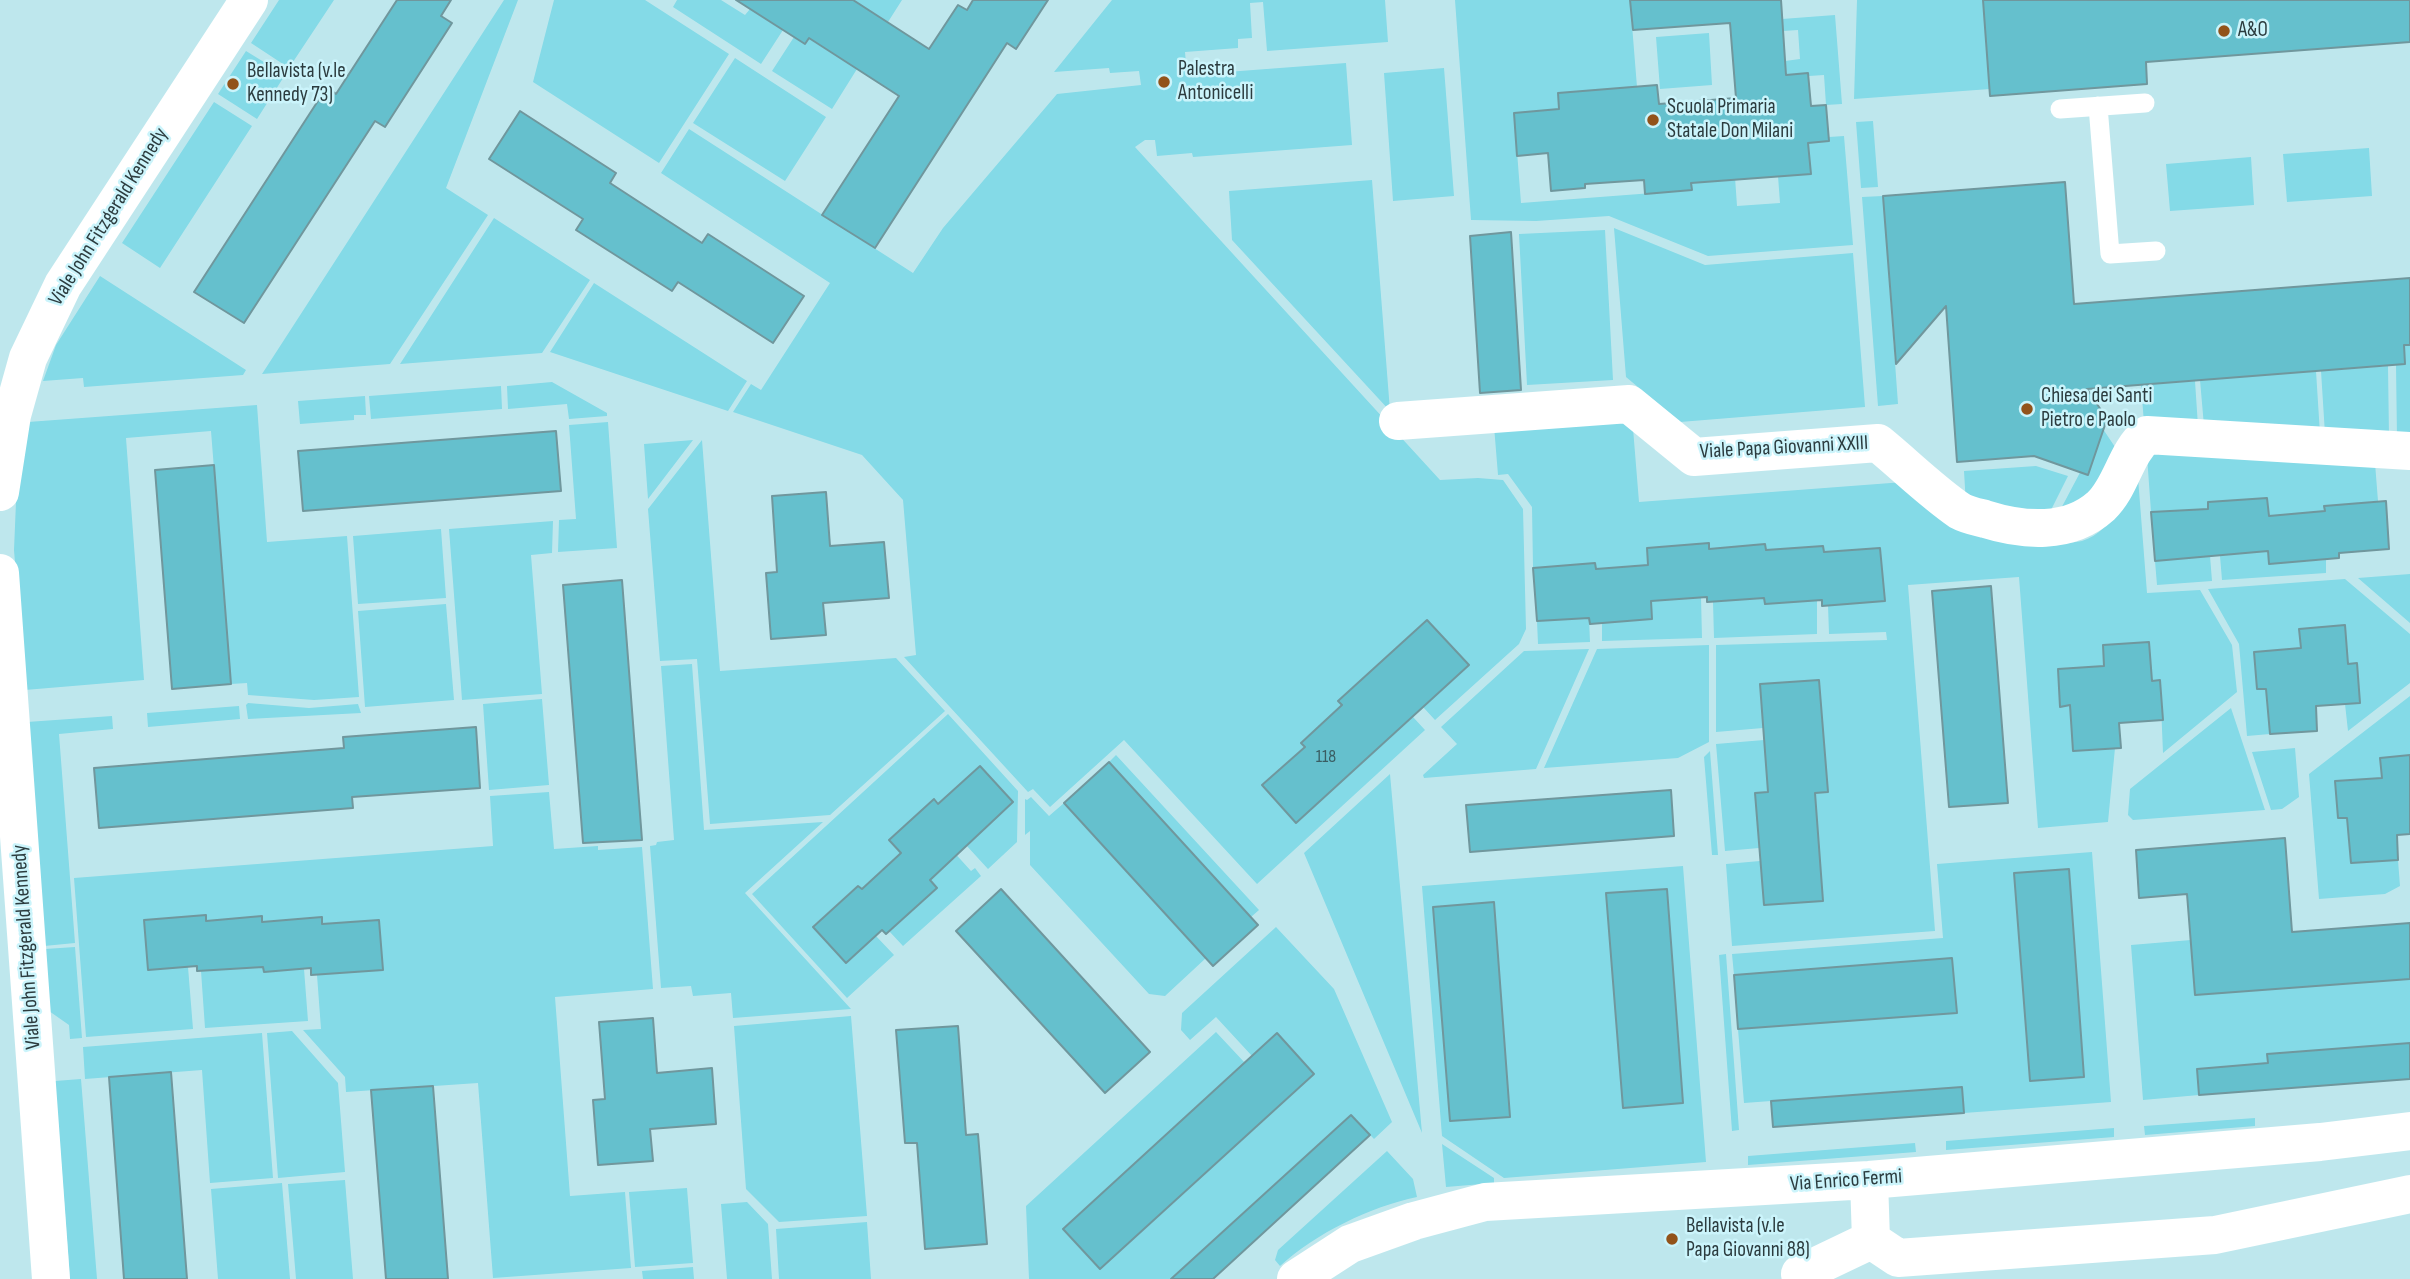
<!DOCTYPE html>
<style>
body{margin:0}
canvas{display:block;background:#bee7ed}
</style>
<canvas width="2410" height="1279"></canvas>
<script>
const context = document.querySelector('canvas').getContext('2d');
context.lineJoin = 'round';
function paint(path, color) {
  context.fillStyle = color;
  context.fill(path, 'evenodd');
}
function strokePath(path, color, width, dash) {
  context.strokeStyle = color;
  context.lineWidth = width;
  context.lineCap = dash ? 'butt' : 'round';
  context.setLineDash(dash || []);
  context.stroke(path);
}
function label(font, color, halo, rows, align = 'center') {
  context.font = font + ' "Sofia Sans Condensed",sans-serif';
  context.lineWidth = 5;
  context.setLineDash([]);
  context.textBaseline = 'middle';
  context.strokeStyle = halo;
  context.fillStyle = color;
  for (const [text, x, y, turn = 0] of rows) {
    context.save();
    context.translate(x, y);
    context.rotate((+turn || 0) * Math.PI / 180);
    context.textAlign = isNaN(turn) ? turn : align;
    if (halo) context.strokeText(text, 0, 0);
    context.fillText(text, 0, 0);
    context.restore();
  }
}
paint(new Path2D(`
 M279 0H334L289 68 251 43Z
 M504 0H518L446 188 488 215 390 364 262 374Z
 M554 0H645L729 54 659 163 533 82Z
 M677 0H721L745 15 750 9 783 30 761 64 673 7Z
 M853 0H902L888 22Z
 M1112 0H1385L1388 42 1267 51 1263 2 1250 3 1252 38 1238 39V48L1185 52 1187 75 1346 63 1352 145 1193 157 1192 153 1157 156 1155 140H1145L1135 147 1440 480 1478 478 1503 480 1523 509 1526 629 1519 644 1435 720 1423 707 1339 701 1342 705 1301 742 1305 747 1263 785 1296 822 1413 717 1425 730 1257 884 1124 740 1050 807 1033 789 1028 792 904 657 916 655 903 500 862 455 733 412 751 384 761 390 830 283 661 173 689 129 913 273 943 228 1057 94 1141 85 1139 71 1110 73 1109 68 1054 72Z
 M1455 0H1630L1637 87 1558 93 1559 109 1514 113 1521 203 1692 190 1689 148 1732 134 1737 206 1780 203 1778 176 1811 174 1808 143 1829 141V137L1844 136 1853 245 1708 256 1609 216 1536 221 1471 220Z
 M1857 0H1983L1990 89 1854 99Z
 M1835 15 1842 104 1826 105 1824 75 1809 76 1808 73 1763 77 1785 63V61L1800 59 1798 30 1783 31 1782 19Z
 M1709 33 1712 85 1660 89 1656 37Z
 M794 37 805 44 809 38 857 69 832 109 772 71Z
 M246 51 285 75 257 119 218 94Z
 M735 58 826 117 785 181 693 123Z
 M1444 68 1454 196 1393 201 1384 73Z
 M214 102 252 126 160 268 122 243Z
 M1873 121 1878 187 1861 188 1856 122Z
 M2369 148 2372 196 2287 202 2283 154Z
 M2251 157 2254 205 2170 211 2166 164Z
 M1372 180 1390 411 1232 240 1229 191Z
 M1883 196 1898 404 1878 406 1862 197Z
 M494 218 590 280 542 353 400 364Z
 M1614 228 1705 265 1853 253 1865 407 1680 422 1626 377Z
 M1605 230 1613 380 1527 385 1519 234Z
 M100 276 246 370 243 375 84 387 83 378 43 381 56 345Z
 M594 283 747 381 728 411 550 352Z
 M2404 345H2410V439L2397 438 2396 365 2405 364Z
 M2388 366 2389 437 2325 434 2321 371Z
 M2316 371 2320 434 2204 426 2200 380Z
 M2195 381 2198 426 2144 423 2141 385Z
 M552 382 607 413V416L569 419 567 404 508 409 507 386Z
 M501 386 502 409 371 419 369 396Z
 M365 396 366 415H354V420L300 424 298 401Z
 M257 405 267 542 347 536 359 697 314 700 248 695 247 683 231 684 211 431 126 438 144 680 25 690 14 550 16 502 28 422Z
 M1632 416 1639 502 1904 482 2059 543C2066 542 2075 543 2082 541 2115 531 2125 492 2137 465L2147 593 2200 590 2232 645 2237 692 2163 753 2160 681H2152L2149 642 2103 645 2105 684 2101 685 2100 666 2058 669 2060 706 2070 705 2073 751 2115 748 2108 822 2038 828 2019 577 1908 585 1935 931 1732 946 1726 864 1760 861 1764 905 1823 900 1763 728 1716 732V645L1887 640 1886 632 1829 634 1828 605 1884 601 1880 548 1824 552 1823 546 1766 550 1765 544 1709 549 1708 543 1647 548 1648 565 1596 569 1595 563 1533 568 1532 507 1508 474 1498 475 1494 426Z
 M608 422 617 548 558 552 559 520 576 519 569 425Z
 M2103 429 2117 450 2108 478 2056 518Z
 M693 440 648 499 644 444Z
 M702 440 720 671 896 658 945 711 830 815 710 824 697 659 660 661 648 509Z
 M2152 450 2375 463 2378 501 2325 506V511L2269 516 2267 498 2208 502V509L2151 512 2147 456Z
 M2036 466 2068 476 2047 518 1966 505 1964 471Z
 M553 521 552 553 531 555 542 694 462 700 449 529Z
 M441 529 446 598 358 604 353 536Z
 M2267 549 2269 564 2326 560V573L2222 580 2220 556 2226 555V552Z
 M2210 556 2212 581 2157 585 2155 561Z
 M2410 574V623L2358 578Z
 M2345 579 2410 634V683L2348 731 2345 704 2356 663 2348 664 2345 626 2300 629 2302 668 2254 652 2257 689H2266L2270 734 2247 736 2239 644 2208 589Z
 M1701 597 1702 638 1602 641V623L1652 619 1651 601Z
 M1764 598 1765 604 1817 600V634L1714 638 1713 602Z
 M446 604 454 700 365 707 358 611Z
 M1589 618 1590 642 1538 644 1537 621Z
 M1709 645V742L1678 758 1544 768 1597 649Z
 M1589 649 1536 769 1424 778 1423 775 1457 744 1441 727 1524 651Z
 M692 664 704 830 823 822 745 893 851 1009 733 1018 731 993 693 996 691 986 661 988 650 846 656 845 657 842 674 840 661 666Z
 M2410 696V755L2380 758 2383 797H2379L2377 778 2335 781 2338 818H2347L2351 863 2398 860 2400 886 2385 894 2319 899 2309 774Z
 M542 699 549 785 489 790 483 704Z
 M248 703 309 708 358 704 361 713 248 719 246 705Z
 M239 706 240 719 148 727 147 713Z
 M2231 708 2265 810 2133 820 2128 815 2130 789Z
 M948 714 1018 791 1017 842 988 869 966 845 934 800 890 840 901 853 862 889 857 886 813 926 846 963 876 936 894 955 847 998 752 894Z
 M112 716 113 729 59 734 75 943 44 946 27 722Z
 M1764 740 1768 792 1755 793 1759 848 1725 851 1716 744Z
 M2295 748 2299 797 2282 809 2271 810 2252 752Z
 M1710 751 1718 855H1712L1704 757Z
 M1116 755 1259 910 1251 917 1109 762Z
 M1390 774 1422 1133 1304 853Z
 M549 792 554 849 598 846V850L642 847 653 989 555 997 570 1196 625 1192 631 1268 493 1278 478 1083 346 1092 345 1077 303 1030 321 1029 317 975 383 970 322 924 321 917 262 922V916L206 921 202 916 144 920 148 970 188 967 193 1029 86 1037 74 878 493 846 490 796Z
 M1031 797 1049 816 1064 803 1206 958 1165 996 1149 994 1030 865V831L1025 835V799L1027 800Z
 M952 850 971 871 975 868 981 876 903 946 889 931 936 888 925 874Z
 M2092 852 2111 1102 1964 1113 1962 1087 1744 1103 1738 1029 1957 1012 1952 958 1734 975 1732 954 1943 938 1937 864ZM2069 869 2084 1076 2030 1081 2014 874Z
 M1683 866 1706 1162 1504 1178 1442 1136 1422 886ZM1666 889 1683 1103 1623 1108 1606 894ZM1493 902 1510 1116 1450 1121 1433 907Z
 M1276 927 1334 989 1392 1122 1374 1139 1351 1115 1171 1279H1029L1026 1206 1216 1032 1245 1063 1064 1228 1100 1269 1314 1074 1252 1056 1216 1017 1190 1040 1181 1030 1182 1013Z
 M2191 940 2196 995 2410 979V1043L2268 1054V1063L2197 1069 2199 1095 2143 1100 2131 945Z
 M75 947 82 1038 70 1039 69 1025 49 1011 45 949Z
 M1726 954 1739 1130 1732 1131 1719 955Z
 M263 967 264 972 304 969 308 1021 205 1028 201 971Z
 M851 1016 867 1216 779 1222 746 1189 734 1026Z
 M292 1031 338 1083 345 1172 278 1178 267 1033Z
 M262 1033 273 1178 210 1183 202 1070 85 1079 83 1047Z
 M81 1079 97 1279H70L55 1081Z
 M2255 1118V1126L2145 1135 2144 1126Z
 M2114 1128V1137L1946 1150V1141Z
 M1915 1143 1916 1152 1748 1165V1156Z
 M1442 1144 1494 1178V1183L1446 1187Z
 M1387 1151 1413 1179 1417 1197C1370 1207 1316 1233 1280 1266L1275 1260 1278 1250Z
 M345 1180 353 1279H296L288 1184Z
 M282 1183 290 1279H218L211 1189Z
 M687 1188 693 1263 635 1267 629 1192Z
 M747 1202 768 1224 772 1279H727L721 1204Z
 M867 1222 871 1279H779L776 1229Z
 M693 1267 694 1279H643L642 1271Z`), '#84dae7');
const building = new Path2D(`
 M397 0H451L441 16 452 23 385 127 375 121 244 323 194 292 327 87 336 94Z
 M736 0H853L929 49 958 5 967 10 973 0H1048L1016 49 1007 43 875 248 822 215 899 96 809 38 805 44Z
 M1630 0H1781L1786 75 1808 73 1811 106 1826 105 1829 141 1808 143 1811 174 1691 183 1692 190 1645 194 1644 180 1585 184V188L1551 191 1548 153 1517 156 1514 113 1559 109 1558 93 1657 85 1659 104 1736 98 1730 23 1633 30Z
 M1983 0H2410V42L2146 62 2147 84 1990 96Z
 M520 111 616 173 610 183 702 243 708 234 804 296 773 343 678 282 672 291 576 230 583 219 489 159Z
 M2065 182 2074 304 2410 278V345H2404L2405 364 2087 389 2107 419 2088 475 2034 456 1957 462 1946 306 1896 364 1883 196Z
 M1511 232 1521 390 1480 393 1470 236Z
 M556 431 561 491 303 511 298 451Z
 M214 465 231 684 172 689 155 470Z
 M826 492 830 546 884 542 889 598 823 603 826 635 771 639 766 573 777 572 772 496Z
 M2267 498 2269 516 2325 511 2324 506 2386 501 2389 549 2339 553V558L2269 564 2268 551 2155 561 2151 512 2208 509V502Z
 M1709 543V549L1765 544 1766 550 1823 546 1824 552 1880 548 1885 601 1822 606V600L1765 604 1764 598 1707 602V597L1651 601 1652 619 1590 624 1589 618 1537 621 1533 568 1595 563 1596 569 1648 565 1647 548Z
 M622 580 642 840 583 843 563 585Z
 M1991 586 2008 803 1949 807 1932 591Z
 M1427 620 1469 665 1296 823 1262 785 1305 747 1301 743 1342 705 1338 701Z
 M2345 625 2348 664 2357 663 2360 703 2316 706 2317 731 2270 734 2266 689H2257L2254 652 2301 648 2299 629Z
 M2149 642 2152 681 2160 680 2163 720 2119 723 2121 748 2073 751 2070 705 2060 707 2058 669 2104 666 2103 645Z
 M1819 680 1828 792 1815 793 1823 901 1764 905 1755 793 1768 792 1760 684Z
 M476 727 480 788 352 797 353 808 99 828 94 768 344 748 343 737Z
 M2410 755V834L2397 835 2398 860 2351 863 2347 818H2338L2335 781 2382 778 2380 758Z
 M1109 762 1258 925 1213 966 1064 803Z
 M980 766 1013 802 930 880 937 888 886 934 882 930 846 963 813 927 858 886 862 889 901 853 889 840 934 799 938 804Z
 M1671 790 1674 836 1470 852 1466 805Z
 M2285 838 2292 932 2410 923V979L2195 995 2187 894 2139 898 2136 850Z
 M2069 869 2084 1077 2030 1081 2014 873Z
 M1001 889 1150 1052 1105 1093 956 931Z
 M1667 889 1683 1103 1623 1108 1606 893Z
 M1494 902 1510 1117 1450 1121 1433 907Z
 M206 915V921L262 916V922L322 917V924L379 920 383 970 311 975V968L264 972 263 967 197 971V966L148 970 144 920Z
 M1952 958 1957 1013 1738 1029 1734 975Z
 M653 1018 657 1073 712 1068 716 1124 650 1129 653 1161 598 1165 593 1100 605 1099 599 1022Z
 M958 1026 966 1135 978 1134 987 1244 925 1249 917 1143H905L896 1030Z
 M1277 1033 1314 1074 1100 1269 1063 1229Z
 M2410 1043V1079L2199 1095 2197 1069 2268 1063 2267 1054Z
 M171 1072 187 1279H124L109 1077Z
 M433 1086 448 1279H386L371 1090Z
 M1962 1087 1964 1113 1773 1127 1771 1101Z
 M1351 1115 1370 1135 1213 1279H1171Z`);
paint(building, '#65c0cd');
strokePath(building, '#70979d', 2);
strokePath(new Path2D(`
 M2098 106 2110 254 2156 251
 M2060 109 2145 103`), '#fff', 19);
strokePath(new Path2D(`
 M1398 421 1629 404 1694 457 1878 443C1905 465 1931 491 1960 511 1967 515 1977 517 1985 519 2023 531 2069 535 2101 506 2122 486 2125 453 2147 435L2410 451
 M0 492 12 415 28 358 63 285 249 0
 M0 573 51 1279
 M1871 1240 1898 1258 2215 1235 2410 1194
 M1296 1279 1350 1244 1414 1221 1485 1202 1869 1180 2320 1142 2410 1131
 M1801 1279 1800 1274 1871 1240 1869 1180`), '#fff', 38);
for (const [x, y, r, color] of [
 [2224,31,7,"#92531a"],
 [1164,82,7,"#92531a"],
 [233,84,7,"#92531a"],
 [1653,120,7,"#92531a"],
 [2027,409,7,"#92531a"],
 [1672,1239,7,"#92531a"]
]) {
  const dot = new Path2D();
  dot.arc(x, y, r, 0, 2 * Math.PI);
  context.fillStyle = color;
  context.fill(dot);
  strokePath(dot, '#cbf4fb', 2.5);
}
label('18px', '#3a5d62', null, [
 ["118",1326,757]
]);
label('21px', '#2c3c3f', '#cbf4fb', [
 ["A&O",2238,31],
 ["Palestra",1178,70],
 ["Antonicelli",1178,94],
 ["Bellavista (v.le",247,72],
 ["Kennedy 73)",247,96],
 ["Scuola Primaria",1667,108],
 ["Statale Don Milani",1667,132],
 ["Chiesa dei Santi",2041,397],
 ["Pietro e Paolo",2041,421],
 ["Bellavista (v.le",1686,1227],
 ["Papa Giovanni 88)",1686,1251]
], 'left');
label('21px', '#2c3c3f', '#cbf4fb', [
 ["Viale John Fitzgerald Kennedy",109,217,-58],
 ["Viale Papa Giovanni XXIII",1784,448,-3],
 ["Viale John Fitzgerald Kennedy",27,947,-94],
 ["Via Enrico Fermi",1846,1181,-4]
]);
</script>
